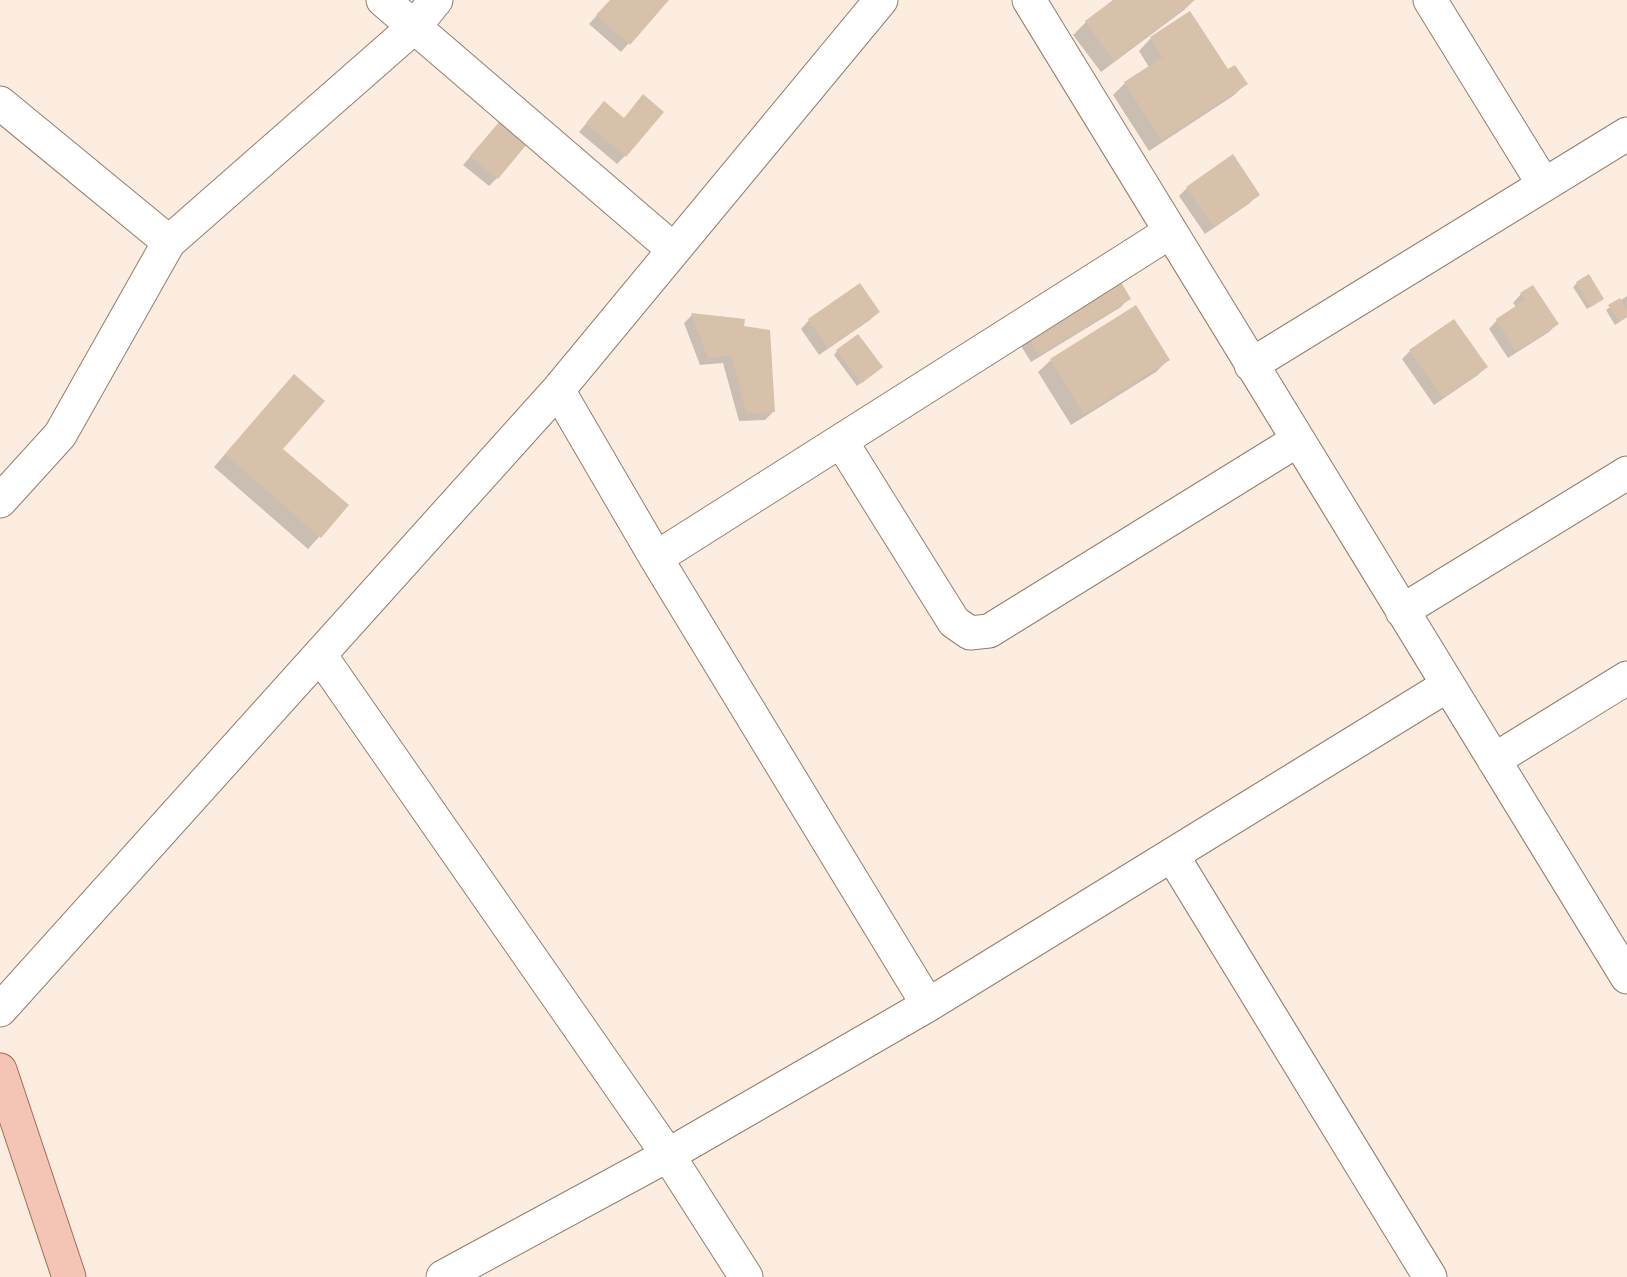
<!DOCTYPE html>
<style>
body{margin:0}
canvas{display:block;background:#fcede0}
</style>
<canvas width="1627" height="1277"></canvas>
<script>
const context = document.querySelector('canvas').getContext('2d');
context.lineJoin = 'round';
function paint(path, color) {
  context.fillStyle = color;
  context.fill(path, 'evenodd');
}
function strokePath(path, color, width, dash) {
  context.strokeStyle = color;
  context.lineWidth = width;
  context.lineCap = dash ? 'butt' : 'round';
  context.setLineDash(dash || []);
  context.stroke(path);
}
paint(new Path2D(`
 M611 0H667L621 52 589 24Z
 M1115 0H1194L1184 10 1101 72 1073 35 1086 22Z
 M1151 38 1246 84 1233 96 1149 151 1113 95 1125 83 1149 67 1139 51Z
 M596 112 625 156 617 164 579 132Z
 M492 132 497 178 489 186 463 165Z
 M1187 188 1258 194 1250 203 1205 234 1179 196Z
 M1119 282 1129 298 1121 307 1031 362 1021 346Z
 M1577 283 1602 299 1587 309 1573 287Z
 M1521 294 1557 324 1549 332 1508 358 1489 329 1497 320 1517 308 1513 303Z
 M1627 296V317L1615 325 1606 310Z
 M878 312 870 320 819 355 801 329 809 320Z
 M692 315 742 328 773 412 765 420 739 421 723 363 700 365 684 323Z
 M837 351 877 371 857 386 834 355Z
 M1410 351 1486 367 1478 375 1434 405 1402 359Z
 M1051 360H1168L1156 372 1071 425 1038 372Z
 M282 388 281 449 320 536 308 549 214 467Z`), '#0003');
paint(new Path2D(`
 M610 0H669L630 45 596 15Z
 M1113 0H1195L1114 61 1085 21Z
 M1190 11 1228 69 1235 65 1248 84 1162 140 1124 82 1163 57 1150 37Z
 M643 94 664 112 626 157 586 123 604 101 624 118Z
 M500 121 527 144 498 179 470 156Z
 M1233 154 1260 195 1214 227 1186 187Z
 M1589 274 1604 299 1591 307 1576 282Z
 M1120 280 1131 299 1039 355 1028 336Z
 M860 283 880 312 828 348 808 319Z
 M1533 285 1559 324 1516 351 1496 319 1525 300 1520 293Z
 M1620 298 1627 310V317L1619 322 1608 305Z
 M1136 305 1170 360 1084 414 1050 359Z
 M691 313 745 319 744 326 770 330 775 412 747 413 731 355 708 358Z
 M1454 319 1488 367 1443 398 1409 350Z
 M858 334 883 367 862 383 836 350Z
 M294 374 325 401 283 449 349 505 321 538 225 454Z`), '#d8c1ab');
const minor = new Path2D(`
 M383 0 674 250
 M1029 0 1627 977
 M1430 0 1544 185
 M0 103 169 242
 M1251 365 1627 134
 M558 390 656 558 928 1005
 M841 441 954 622 970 633 989 631 1298 440
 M0 501 60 435 169 242 414 27 436 0
 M656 558 1170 232
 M1402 611 1627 473
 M320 655 668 1155 746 1277
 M1494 760 1627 678
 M1172 855 1430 1277
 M0 1010 558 390 881 0
 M443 1277 668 1155 928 1005 1448 685`);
const major = new Path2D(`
 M0 1070 69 1277`);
strokePath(minor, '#947e69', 35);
strokePath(major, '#a16a57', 35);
strokePath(minor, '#fff', 33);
strokePath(major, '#f4c4b4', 33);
</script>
